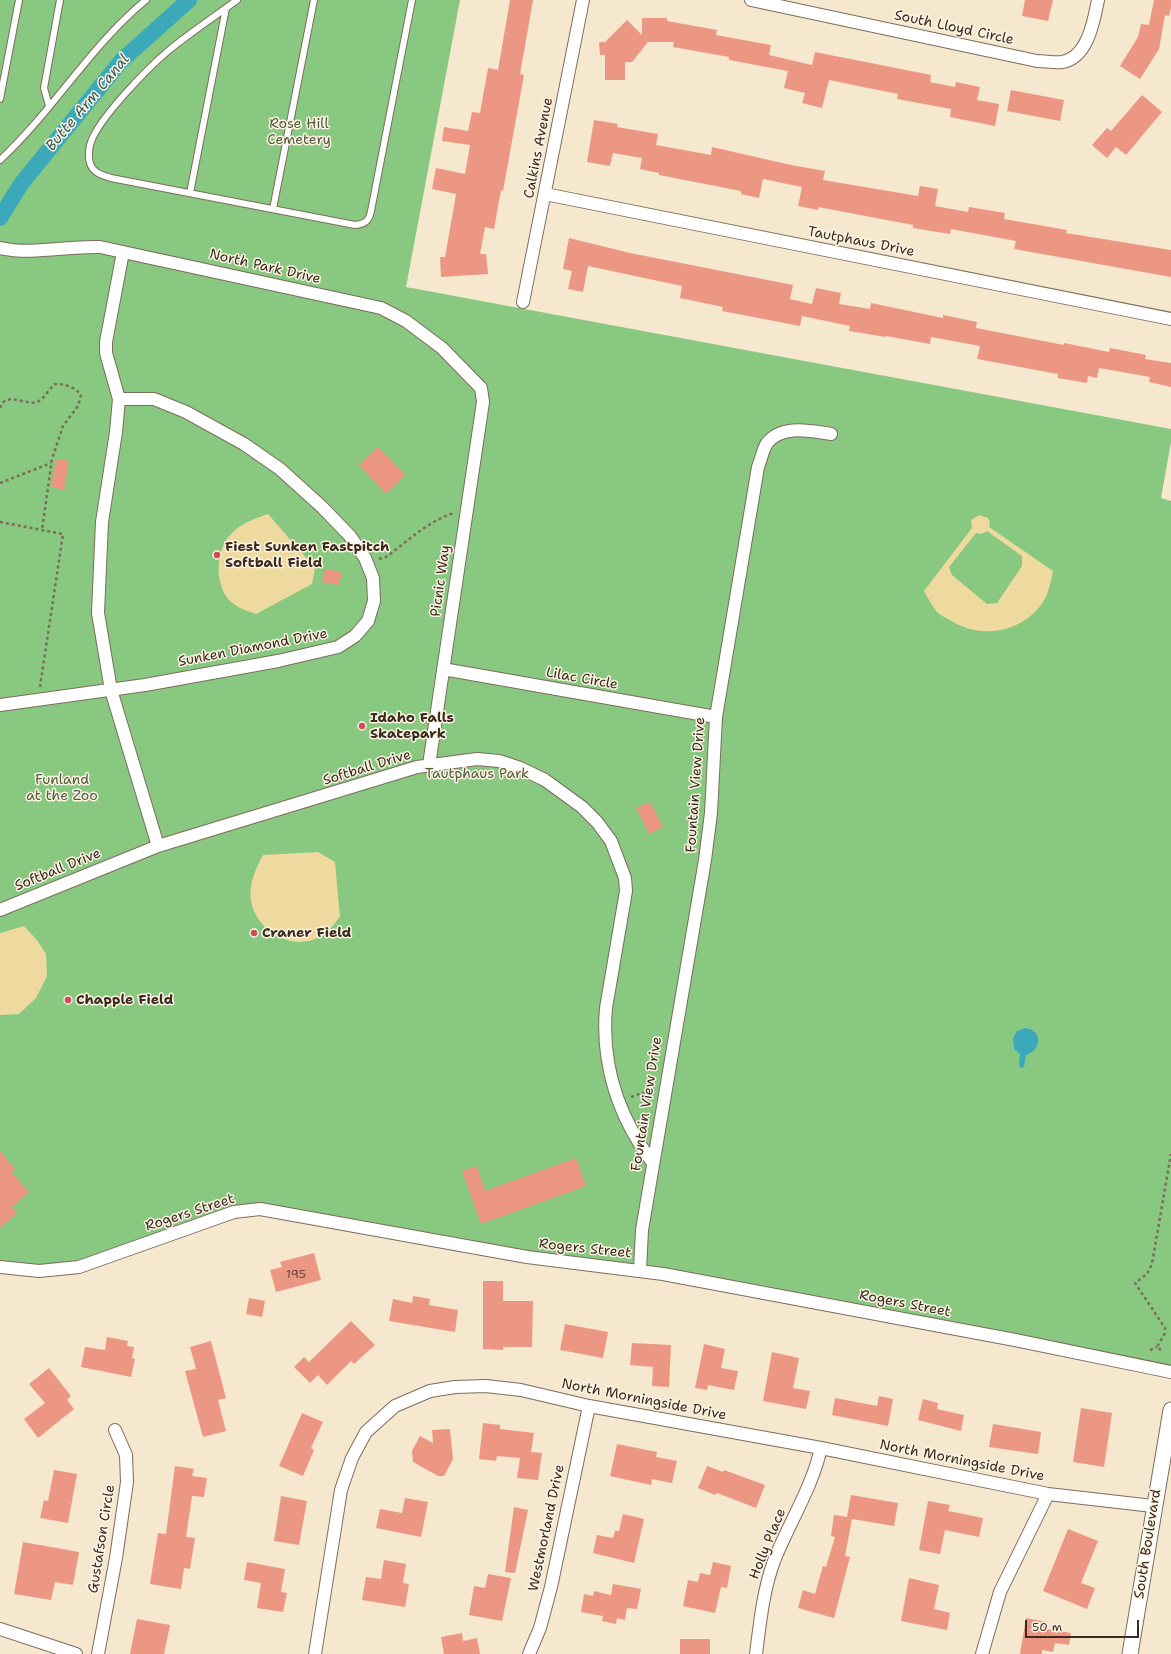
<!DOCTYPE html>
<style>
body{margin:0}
#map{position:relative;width:1171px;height:1654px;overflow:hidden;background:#f6e8cf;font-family:"Shantell Sans",sans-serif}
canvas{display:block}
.scale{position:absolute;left:1025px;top:1620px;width:114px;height:18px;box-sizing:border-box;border:2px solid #3b2a1e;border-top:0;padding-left:5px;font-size:12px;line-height:14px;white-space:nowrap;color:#3b2a1e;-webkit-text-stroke:3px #fcf5e5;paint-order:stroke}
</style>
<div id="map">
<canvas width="1171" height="1654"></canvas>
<div class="scale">50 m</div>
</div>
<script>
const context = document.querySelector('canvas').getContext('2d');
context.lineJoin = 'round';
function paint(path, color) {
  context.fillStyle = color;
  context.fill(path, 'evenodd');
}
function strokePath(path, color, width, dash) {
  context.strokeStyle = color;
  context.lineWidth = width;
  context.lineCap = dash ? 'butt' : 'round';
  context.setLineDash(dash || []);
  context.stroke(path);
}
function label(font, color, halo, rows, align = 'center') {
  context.font = font + ' "Shantell Sans",sans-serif';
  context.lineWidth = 3;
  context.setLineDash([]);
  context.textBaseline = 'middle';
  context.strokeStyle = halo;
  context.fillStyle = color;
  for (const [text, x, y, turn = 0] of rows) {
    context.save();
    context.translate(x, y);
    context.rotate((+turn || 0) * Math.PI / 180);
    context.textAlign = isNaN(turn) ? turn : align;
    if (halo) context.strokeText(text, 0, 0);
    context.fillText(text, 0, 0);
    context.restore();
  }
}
paint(new Path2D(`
 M0 0H460L406 287 1171 429V442L1161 498 1171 501V1372L1015 1340 260 1209 79 1267H0Z`), '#88c880');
paint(new Path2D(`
 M268 514 315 568 312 584 256 614C248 611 238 608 231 602 214 586 215 550 231 534 241 523 254 519 268 514Z
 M979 515 988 518 990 522 989 527 1053 571C1051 582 1048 596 1041 605 1019 634 979 639 950 620 946 618 940 615 937 612 932 606 928 598 924 591L972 528 971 520ZM987 531 1022 556V566L997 603 987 604 952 575 949 567 976 533 981 534Z
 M318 852 335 862 340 917C335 922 331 929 326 933 299 954 260 935 252 905 247 888 255 870 263 855Z
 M24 926 37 940 46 954 47 976 36 998 19 1014 0 1015V933Z`), '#eeda9e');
paint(new Path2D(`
 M1025 1028C1043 1030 1042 1050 1026 1055L1024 1067 1021 1068 1019 1065 1020 1054 1014 1049 1013 1038 1017 1031Z`), '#3ca9bb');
strokePath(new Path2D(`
 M0 218 21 184 122 60 189 0`), '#3ca9bb', 16);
paint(new Path2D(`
 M510 0H533L520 74 524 75 503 191 501 190 494 229 485 227 480 254H486L488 274 441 277 440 257H445L456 194 432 189 436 168 465 174 470 145 442 141 444 127 468 131 472 112 480 113 488 68 498 70Z
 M1025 0H1053L1048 21 1022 16Z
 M1154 0H1171V7L1169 16 1165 15 1159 49 1140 79 1120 66 1138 37 1141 24 1149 25Z
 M642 18H667V21L717 30 716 35 771 45 769 55 812 65 815 52 931 75 930 82 955 87 956 82 980 87 977 100 999 104 995 126 950 117 951 109 897 99 898 94 829 80 822 108 802 103 805 93 784 88 788 71 729 60V57L673 47 674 42H648L632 62H625V80H605V55H600L599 42H605L627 20 642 35Z
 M1011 90 1064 100 1060 121 1007 111Z
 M1142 95 1162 112 1126 155 1116 147 1107 158 1092 145 1107 128 1111 131Z
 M594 120 618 124 617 127 658 134 656 145 711 155 712 147 791 165 825 171 823 180 918 196 920 186 938 189 935 206 968 212 969 207 1005 213 1004 219 1067 230 1066 233 1171 250V277L1014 249 1016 241 951 229 950 234 913 228V225L871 217 818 207V210L798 206 802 187 763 179 759 198 741 194V191L659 175V173L640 169 642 158 613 153 610 166 587 162Z
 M569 238 630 253 793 285 790 299 812 304 816 288 841 293 839 304 870 309 871 303 943 318V315L977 322 976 328 1064 345V343L1109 352 1110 348 1146 355 1145 359 1171 363V387L1149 382 1150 377 1099 368 1097 378 1088 376 1087 383 1058 378V374L977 359 980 346 931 337 930 344 886 336V337L849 331 850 326 802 316 800 326 722 311 723 307 680 298 682 286 588 266 583 292 568 289 572 271 563 269Z
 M378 447 405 475 386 494 359 465Z
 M56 459 69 461 64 490 51 487Z
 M325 569 342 572 339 585 322 582Z
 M650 802 663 827 649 834 636 808Z
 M0 1151 15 1169 12 1173 29 1192 12 1207 17 1213 0 1228Z
 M576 1158 586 1186 481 1224 462 1171 477 1166 485 1191Z
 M314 1253 321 1280 276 1292 270 1270 282 1267 280 1262Z
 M483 1281H503V1301H533L532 1347H503V1350L483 1349Z
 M413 1296 430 1299 429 1305 458 1310 455 1332 389 1321 393 1299 412 1303Z
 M249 1298 265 1301 262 1317 246 1314Z
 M351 1321 375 1345 354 1364 351 1361 327 1385 318 1375 310 1383 294 1367 304 1357 309 1362Z
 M565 1324 608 1332 603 1358 560 1350Z
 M107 1337 128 1341 127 1346 134 1347 132 1358 135 1359 131 1377 81 1367 85 1347 105 1350Z
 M211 1341 226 1398 218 1400 226 1431 203 1437 185 1371 196 1369 190 1347Z
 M632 1343 671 1345 669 1387 652 1386 653 1367 630 1365Z
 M704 1344 725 1349 721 1368 738 1371 734 1390 708 1385 707 1390 695 1388Z
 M772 1352 799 1358 793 1388 810 1391 806 1409 763 1401Z
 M49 1368 71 1396 67 1400 74 1409 38 1438 24 1419 45 1403 29 1384Z
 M879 1396 893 1399 888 1426 832 1415 835 1398 877 1406Z
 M923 1399 938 1403 937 1409 964 1415 961 1431 918 1420Z
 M1081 1408 1112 1413 1104 1467 1073 1462Z
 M302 1413 323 1422 311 1448 314 1450 303 1476 279 1466Z
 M483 1423 500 1425V1429L534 1433 531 1452 542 1453 538 1480 517 1478 520 1458 497 1456 496 1461 479 1459Z
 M993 1424 1041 1432 1038 1454 989 1447Z
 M450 1429 453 1459 444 1476H438L413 1462 412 1451 420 1436 433 1443 432 1430Z
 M617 1444 657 1452 656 1457 677 1461 672 1483 652 1479 651 1485 610 1476Z
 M175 1466 194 1469 192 1476 207 1478 204 1497 192 1496 186 1537 195 1538 190 1569 184 1568 181 1589 150 1584 158 1533 166 1534Z
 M707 1466 723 1472 724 1470 765 1485 756 1508 717 1493 715 1495 698 1488Z
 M54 1470 77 1474 68 1523 40 1518 44 1500 48 1501Z
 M851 1495 898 1503 894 1526 852 1519 845 1556 850 1557 834 1618 798 1608 803 1590 815 1594 823 1566 826 1567 835 1537 831 1536 834 1515 847 1517Z
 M281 1496 307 1501 299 1545 274 1541Z
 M405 1498 428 1502 421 1537 376 1528 380 1509 402 1513Z
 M928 1501 950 1505 948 1511 983 1518 979 1537 945 1530 940 1554 919 1550Z
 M514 1507 528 1510 515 1573 505 1572Z
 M623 1514 644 1519 634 1563 593 1553 597 1535 613 1538 615 1531H619Z
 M1068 1529 1098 1541 1081 1583 1095 1588 1087 1609 1043 1591Z
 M23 1542 79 1552 73 1585 55 1582 51 1600 14 1594Z
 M384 1560 406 1564 403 1583 409 1584 405 1607 362 1600 366 1577 381 1579Z
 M247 1562 285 1569 281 1592 287 1593 283 1612 257 1608 261 1583 244 1580Z
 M713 1562 731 1566 727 1588 721 1587 715 1613 683 1606 688 1580 698 1582 700 1573 710 1575Z
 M488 1574 511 1578 502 1621 469 1615 474 1586 485 1588Z
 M909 1578 939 1585 934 1609 950 1613 947 1630 901 1621Z
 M613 1584 641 1589 637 1609 627 1608 625 1620 617 1618 616 1624 602 1621 603 1616 581 1612 584 1594 593 1596 594 1591 611 1595Z
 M1026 1618 1047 1622 1046 1629 1071 1633 1069 1645 1055 1643 1053 1652 1042 1650V1654H1020Z
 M137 1619 170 1625 164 1654H130Z
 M462 1633 463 1641 477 1638 480 1654H444L441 1637Z
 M680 1639H710V1654H680Z`), '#ec9783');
const service = new Path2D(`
 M237 0C214 17 190 33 168 51 148 68 99 118 91 142 89 147 88 157 90 163 93 173 102 175 111 178L355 225C365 224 369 221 371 211L412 0
 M0 99 19 0
 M49 106 44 88 60 0
 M0 160C53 111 90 46 146 0
 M190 193 226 8
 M273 209 314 0`);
const minor = new Path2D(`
 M751 0 1037 61C1045 61 1054 63 1062 62 1088 58 1094 20 1098 0
 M545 194 1171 319
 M0 248C33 255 66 246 100 247L381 308 406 321 442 348 481 388 483 402 429 765
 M123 252 106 342V353L119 399 116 432 102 522 98 613 111 690 158 846
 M523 302 583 0
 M443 669 716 717
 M0 705 145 685 278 661 338 647 355 636 368 621 374 601 373 578 365 558 350 536 322 507 280 469 244 444 186 412 154 399H119
 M0 910 158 846 417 767 477 759 499 761 520 768 545 780 582 807 597 822 611 841 625 878 626 891 606 1008C601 1065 619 1118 653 1163
 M0 1267 39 1271 79 1267 234 1212 260 1209 527 1257 663 1274 1015 1340 1171 1372
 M640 1270 642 1230 705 860 711 813 716 717 758 467C761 460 763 449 767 443 782 424 811 431 831 434
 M0 1629 76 1654
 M98 1654 116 1558 127 1482 126 1455 115 1430
 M315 1654 341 1490 352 1458 366 1432 395 1406 430 1391 455 1387 486 1386 521 1390 589 1406 821 1448 1048 1494 1153 1506
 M529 1654 540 1628 551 1587 589 1406
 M756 1654C760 1623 763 1591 774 1561 789 1523 812 1488 821 1448
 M982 1654 1000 1592 1048 1494`);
const tertiary = new Path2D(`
 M1130 1654 1171 1410`);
strokePath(service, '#7c6c5c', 8);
strokePath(minor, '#7c6c5c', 14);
strokePath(tertiary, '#7c6c5c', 17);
strokePath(new Path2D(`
 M0 408C6 390 25 406 37 402 44 399 49 389 55 384 65 384 75 387 81 395L78 406 63 426 52 459 42 530
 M0 483 51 463
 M0 522 63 534 40 687
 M379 559 386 557C408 541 428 521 454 513
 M631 1097 642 1093 653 1094
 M1150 1350 1157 1347
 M1161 1350 1157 1347 1165 1333V1328L1135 1283 1147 1274 1152 1264 1171 1154`), '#7c6c5c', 2.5, [3, 3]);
strokePath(service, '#fff', 6);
strokePath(minor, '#fff', 12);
strokePath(tertiary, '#fff', 15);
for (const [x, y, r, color] of [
 [217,555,4,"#d1495b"],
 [362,726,4,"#d1495b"],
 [254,933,4,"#d1495b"],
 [68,1000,4,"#d1495b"]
]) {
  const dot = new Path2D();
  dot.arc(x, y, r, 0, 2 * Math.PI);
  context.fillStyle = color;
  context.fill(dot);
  strokePath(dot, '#fcf5e5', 1.5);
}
label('12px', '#674537', null, [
 ["195",296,1275]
]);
label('14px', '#3b2a1e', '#fcf5e5', [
 ["South Lloyd Circle",954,28,12],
 ["Calkins Avenue",539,148,-79],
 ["Tautphaus Drive",861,242,11],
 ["North Park Drive",265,267,13],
 ["Picnic Way",441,581,-82],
 ["Sunken Diamond Drive",253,648,-11],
 ["Lilac Circle",582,679,10],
 ["Softball Drive",367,768,-17],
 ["Fountain View Drive",696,785,-86],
 ["Softball Drive",58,870,-22],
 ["Fountain View Drive",647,1104,-81],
 ["Rogers Street",190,1213,-18],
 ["Rogers Street",585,1249,6],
 ["Rogers Street",905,1304,11],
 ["North Morningside Drive",644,1400,11],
 ["North Morningside Drive",962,1461,11],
 ["Westmorland Drive",547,1528,-78],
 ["Gustafson Circle",102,1539,-81],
 ["Holly Place",768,1544,-68],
 ["South Boulevard",1148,1544,-81]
]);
label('14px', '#52593b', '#fcf5e5', [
 ["Rose Hill",299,124],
 ["Cemetery",299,140],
 ["Tautphaus Park",477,774],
 ["Funland",62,780],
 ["at the Zoo",62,796]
]);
label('bold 14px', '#3b2a1e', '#fcf5e5', [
 ["Fiest Sunken Fastpitch",225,547],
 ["Softball Field",225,563],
 ["Idaho Falls",370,718],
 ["Skatepark",370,734],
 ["Craner Field",262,933],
 ["Chapple Field",76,1000]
], 'left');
label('italic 15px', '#3b5d5d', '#fcf5e5', [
 ["Butte Arm Canal",88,103,-50]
]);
</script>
